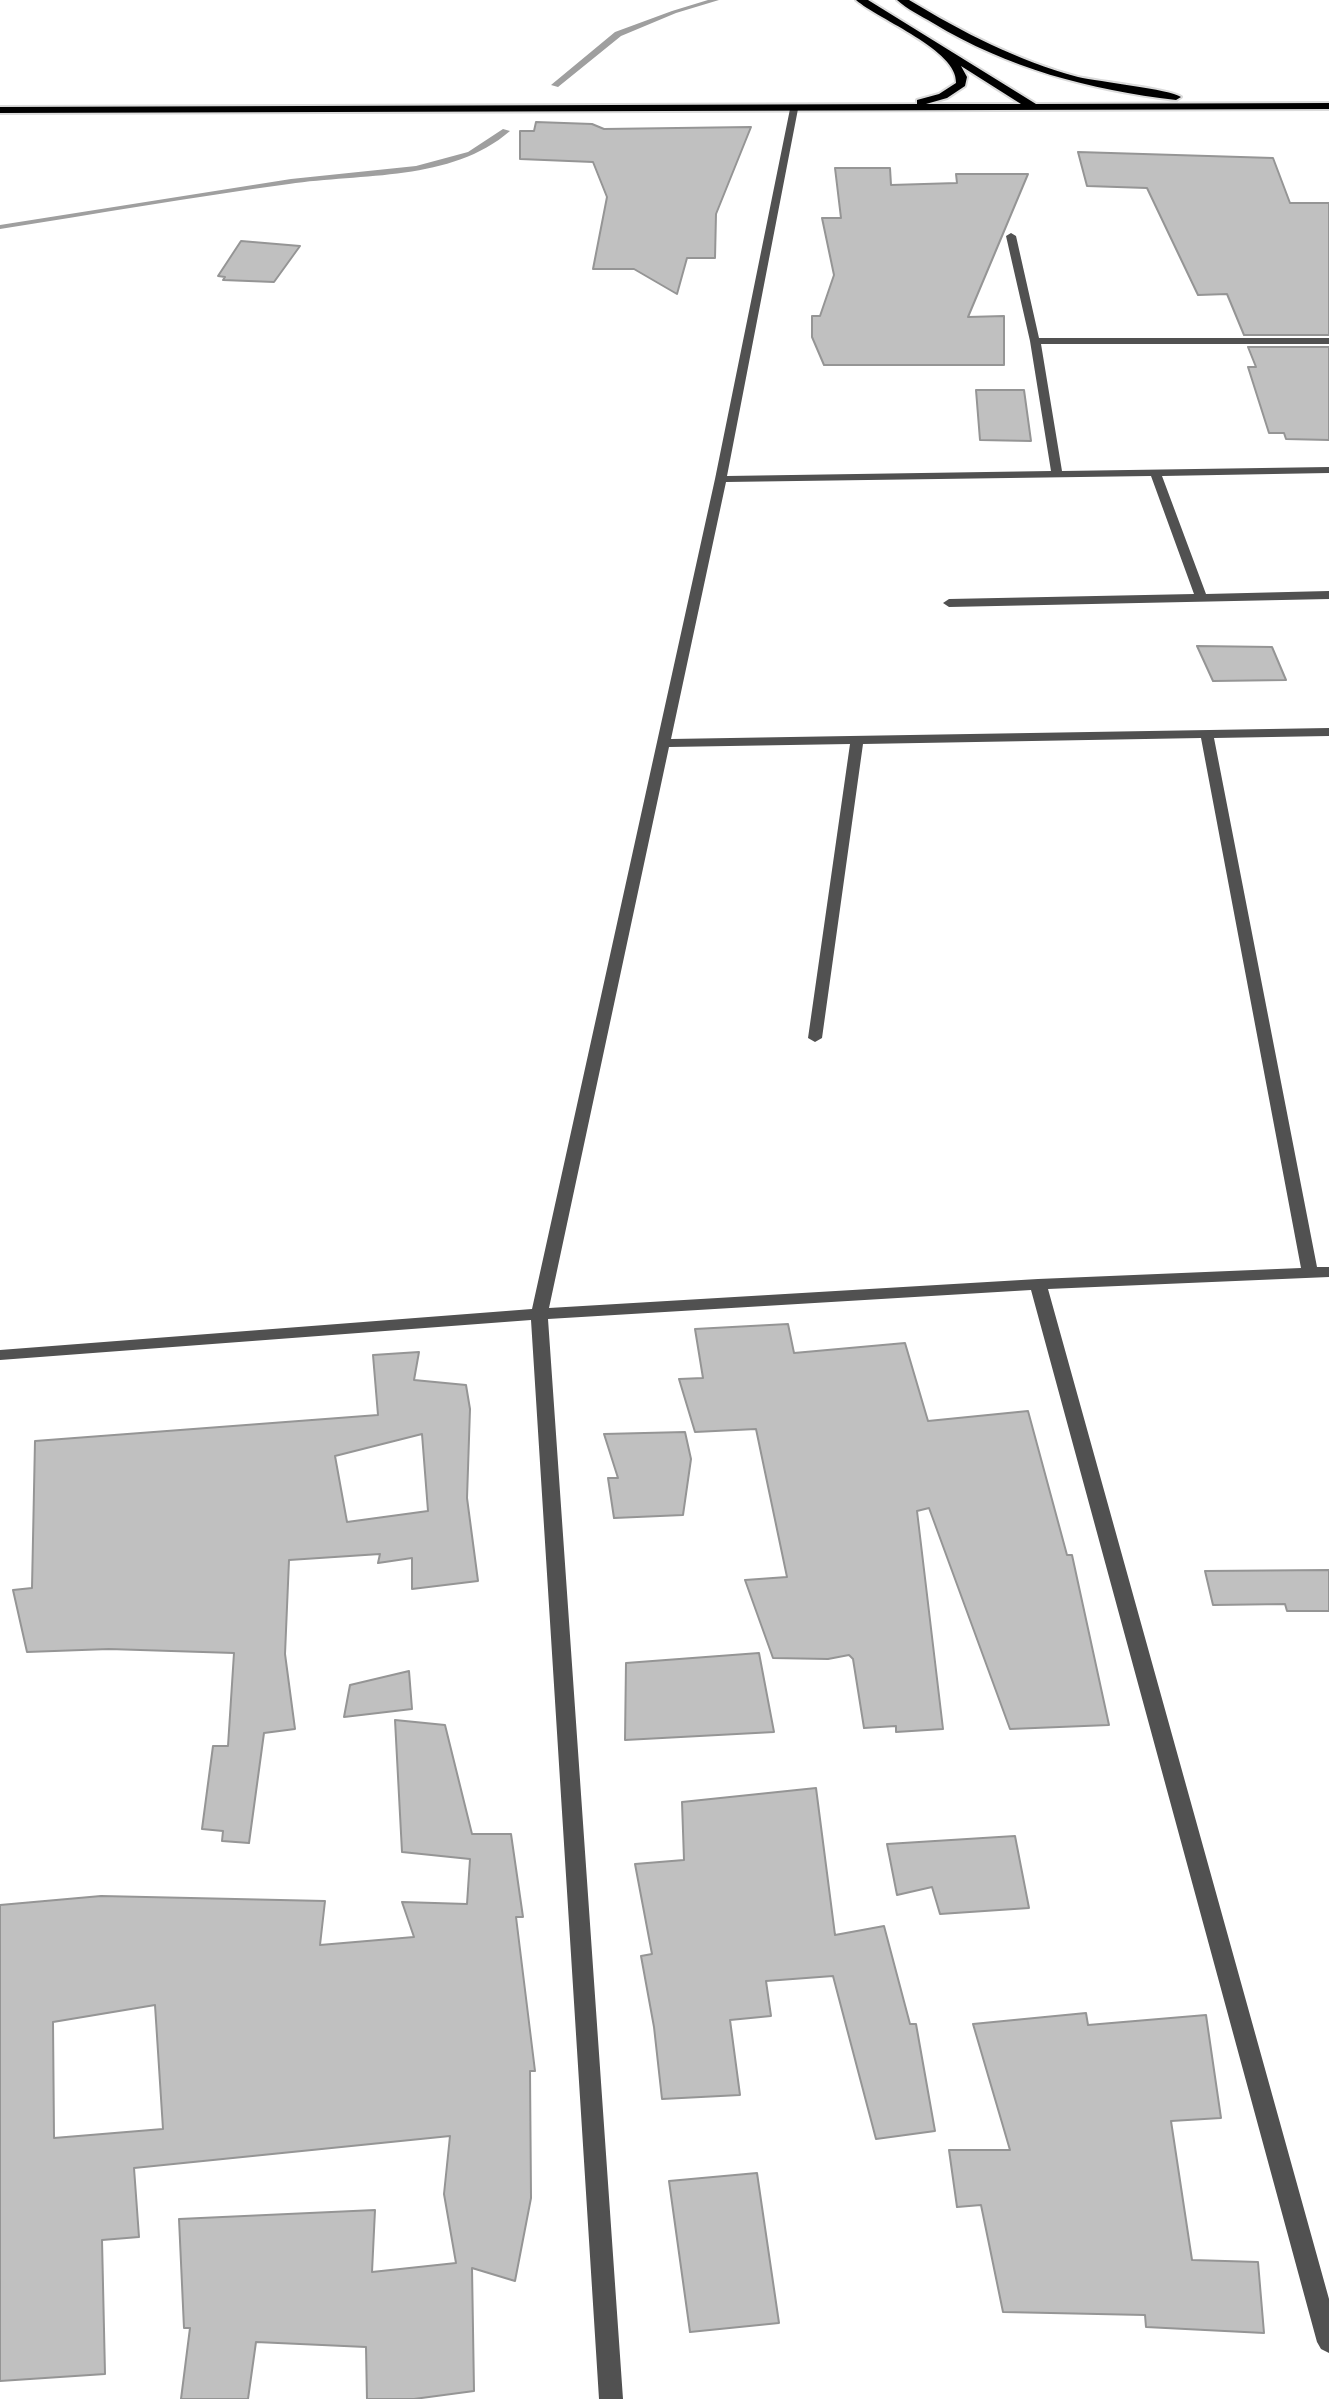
<!DOCTYPE html>
<style>
body{margin:0}
canvas{display:block;background:#fff}
</style>
<canvas width="1329" height="2399"></canvas>
<script>
const context = document.querySelector('canvas').getContext('2d');
context.lineJoin = 'round';
function paint(path, color) {
  context.fillStyle = color;
  context.fill(path, 'evenodd');
}
function strokePath(path, color, width, dash) {
  context.strokeStyle = color;
  context.lineWidth = width;
  context.lineCap = dash ? 'butt' : 'round';
  context.setLineDash(dash || []);
  context.stroke(path);
}
paint(new Path2D(`
 M708 0H719L676 13 621 36 558 87 551 85 615 32 672 11Z
 M503 129 510 131C451 182 362 173 289 184 192 197 96 214 0 229V225L291 179 416 166 468 152Z`), '#9f9f9f');
const building = new Path2D(`
 M536 122 592 124 604 129 751 127 716 214 715 258H687L677 294 634 269H593L607 197 593 162 520 159V131H534Z
 M1078 152 1273 158 1290 203H1329V335H1244L1227 294 1198 295 1147 188 1087 186Z
 M835 168H890L891 185 957 183 956 174H1028L968 317 1004 316V365H824L812 337V316H820L834 275 822 218H841Z
 M241 241 300 246 274 282 223 280 225 277 218 276Z
 M1248 347H1329V440L1286 439 1284 433H1269L1248 367H1256Z
 M976 390H1024L1031 441 980 440Z
 M1197 646 1272 647 1286 680 1213 681Z
 M788 1324 794 1353 905 1343 928 1421 1028 1411 1067 1555H1072L1109 1725 1010 1729 929 1508 917 1511 943 1729 896 1732V1726L864 1728 853 1659 849 1655 828 1659 773 1658 745 1580 787 1577 756 1429 695 1432 679 1379 703 1378 695 1329Z
 M419 1352 414 1380 466 1385 470 1409 467 1498 478 1581 412 1589V1558L378 1563 380 1554 289 1560 285 1654 295 1729 264 1733 249 1843 222 1841 223 1831 202 1829 213 1746H228L234 1653 109 1649 27 1652 13 1590 32 1588 35 1441 378 1415 373 1355ZM422 1434 428 1511 347 1522 335 1456Z
 M685 1432 691 1459 683 1515 614 1518 608 1478H618L604 1434Z
 M1329 1570V1611H1287L1285 1604 1213 1605 1205 1571Z
 M759 1653 774 1732 625 1740 626 1663Z
 M409 1671 412 1709 344 1717 350 1685Z
 M395 1720 445 1725 472 1834H511L523 1917H516L535 2071H530L531 2198 515 2281 472 2268 474 2391 414 2399H367L366 2347 256 2342 248 2399H181L190 2328H184L179 2219 375 2210 372 2272 456 2263 444 2194 450 2136 134 2168 139 2237 102 2240 105 2374 0 2381V1905L101 1896 325 1901 320 1945 414 1937 402 1902 467 1904 470 1859 402 1852ZM155 2005 163 2129 54 2138 53 2022Z
 M816 1788 835 1935 884 1926 910 2024H916L935 2131 876 2139 833 1976 766 1981 771 2016 730 2020 740 2095 662 2099 654 2027 641 1956 652 1954 635 1864 684 1860 682 1802Z
 M1015 1836 1029 1908 940 1914 932 1887 897 1895 887 1844Z
 M1086 2013 1088 2025 1206 2015 1221 2118 1171 2121 1192 2260 1258 2262 1264 2333 1146 2327 1145 2315 1003 2312 981 2205 957 2207 949 2150H1010L973 2024Z
 M757 2173 779 2323 690 2332 669 2181Z`);
paint(building, '#c0c0c0');
strokePath(building, '#959595', 2);
const primary = new Path2D(`
 M856 0H868L1036 104 1329 103V109L0 113V107L917 104V100L939 94 956 83C958 50 879 20 856 0ZM961 66 1021 104H926L947 98 965 86 967 77Z
 M897 0H909C964 33 1016 60 1078 77 1100 82 1169 89 1181 97L1176 100C1090 90 1007 68 933 23 921 16 907 9 897 0Z`);
strokePath(primary, '#dbdbdb', 4);
paint(new Path2D(`
 M794 106 798 109 727 476 1051 471 1030 341 1006 236 1011 233 1016 236 1039 338H1329V344H1041L1062 471 1329 467V473L1162 476 1206 594 1329 591V599L949 607 943 603 949 599 1194 594 1151 476 726 482 671 739 1329 728V736L1214 738 1317 1267H1329V1277L1048 1289 1329 2299V2353L1321 2349 1317 2342 1031 1290 548 1319 623 2399H599L531 1320 0 1360V1350L532 1309 715 479 790 109ZM1201 738 1301 1268 1038 1279 549 1308 669 747 850 744 808 1038 815 1042 822 1038 863 744Z`), '#515151');
paint(primary, '#000');
</script>
